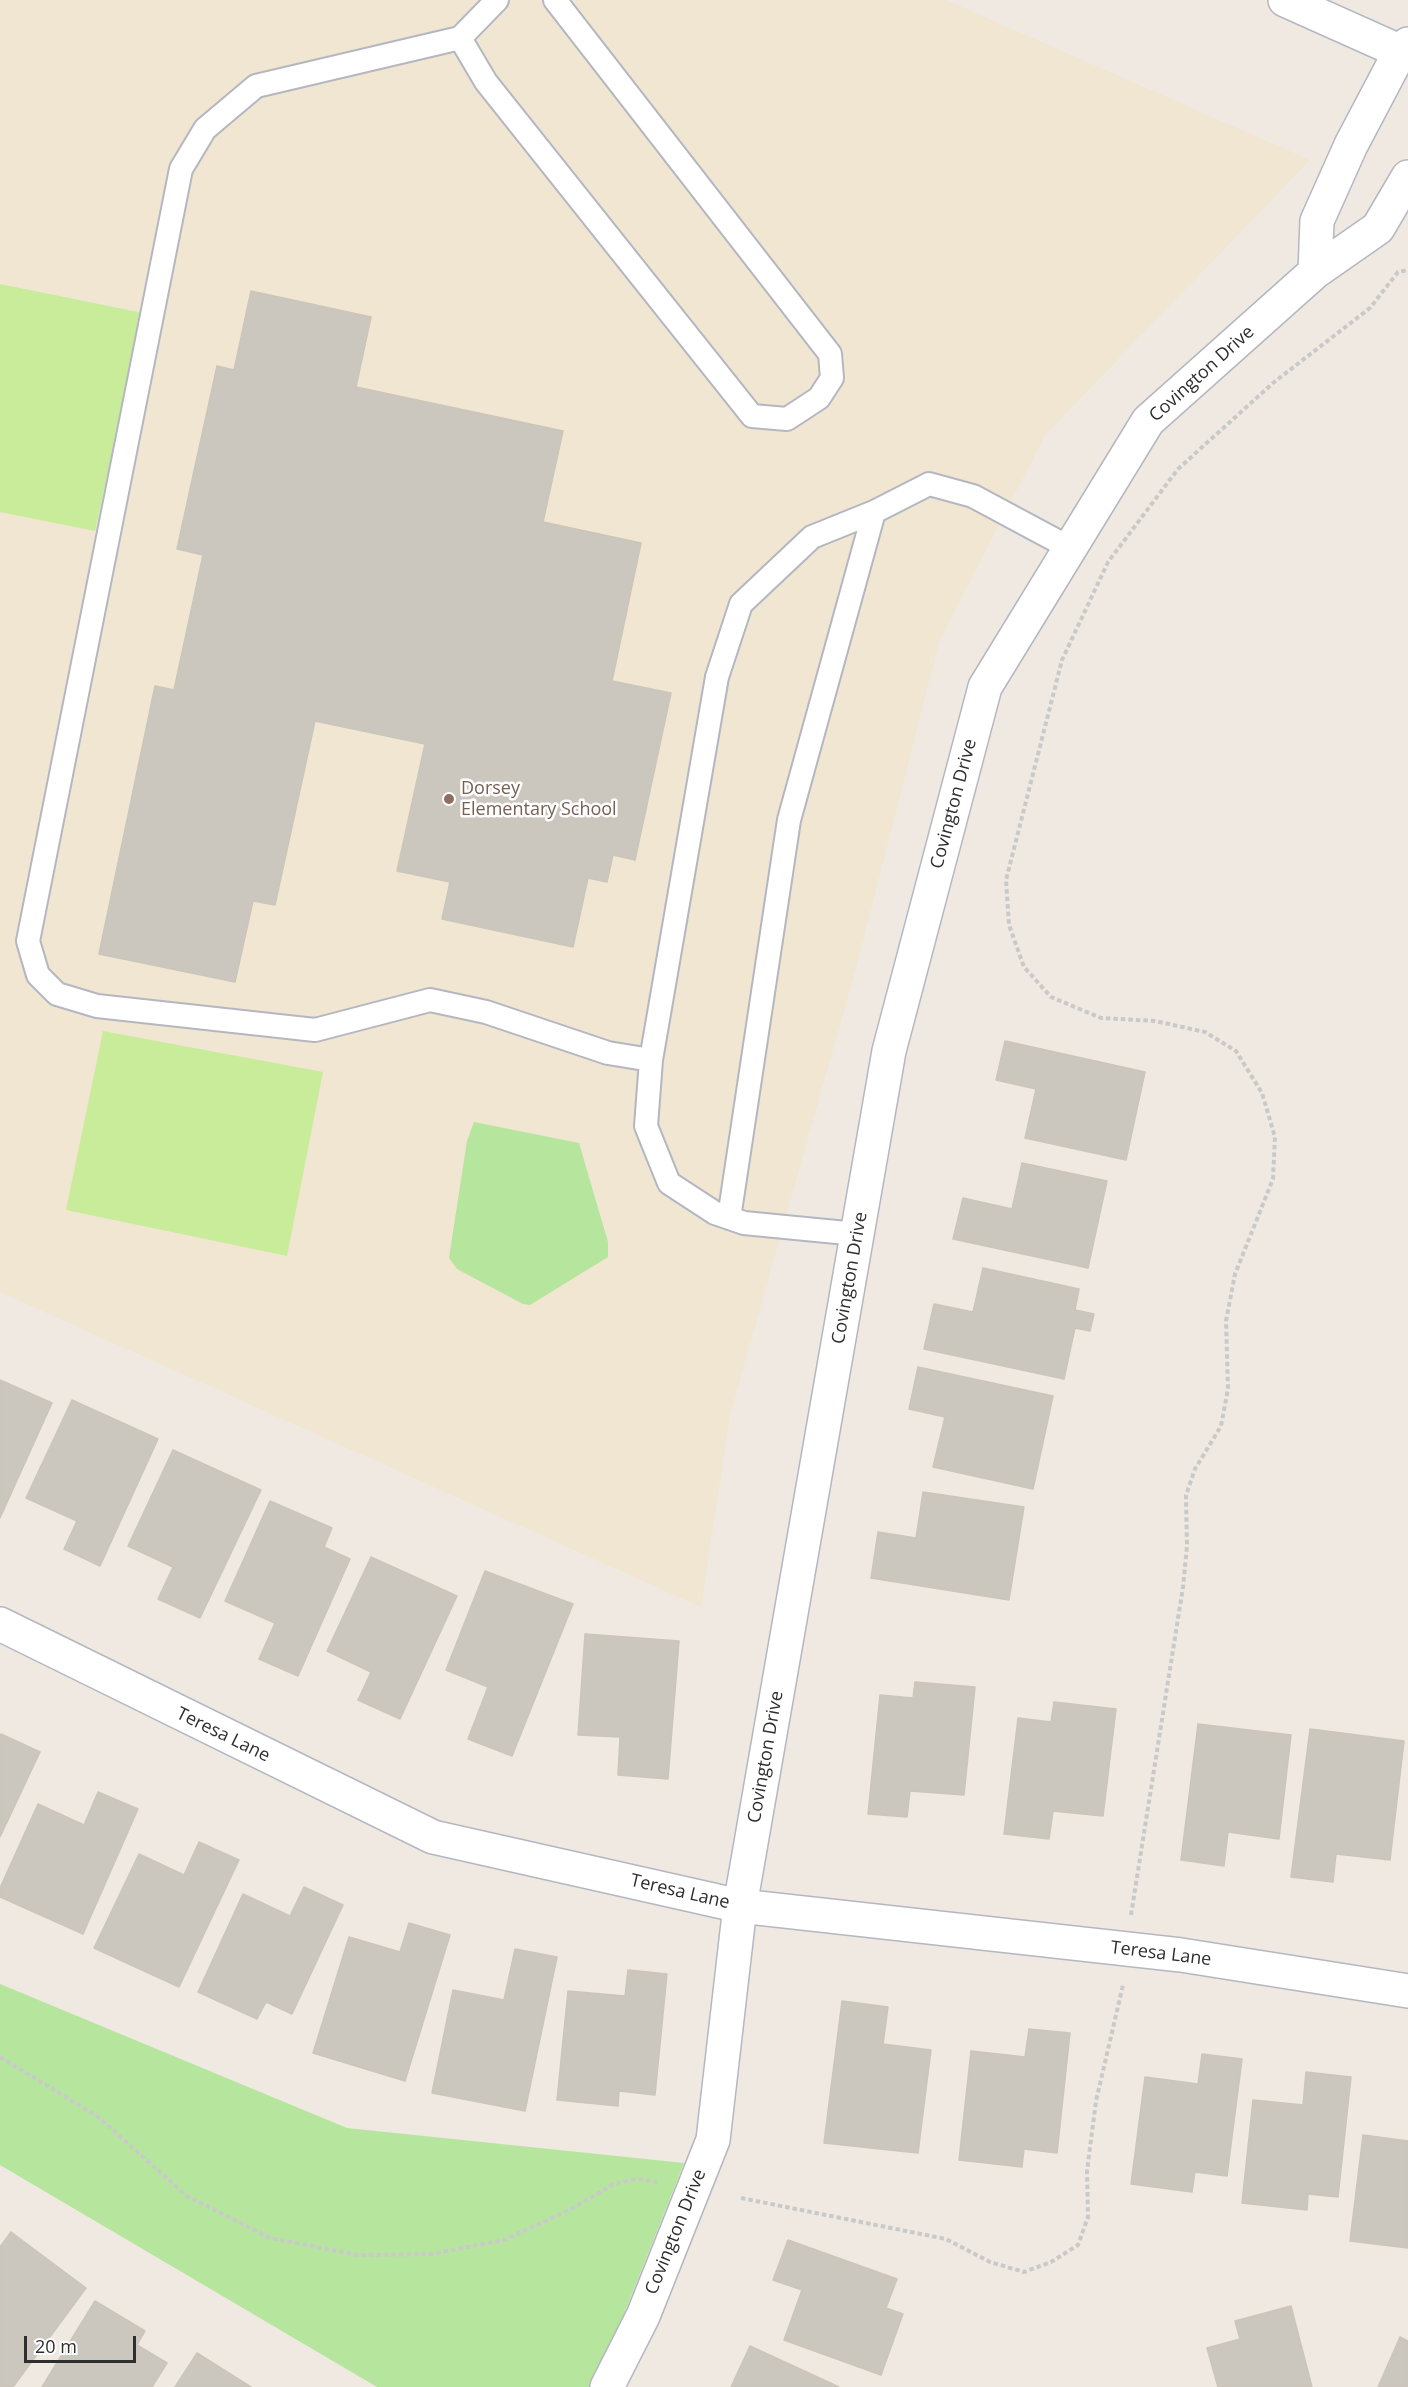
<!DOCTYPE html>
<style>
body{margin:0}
#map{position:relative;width:1408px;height:2387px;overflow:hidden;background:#efe9e1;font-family:"Open Sans",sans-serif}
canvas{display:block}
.scale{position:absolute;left:24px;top:2336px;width:112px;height:27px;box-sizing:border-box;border:3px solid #2e2e2e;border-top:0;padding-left:8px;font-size:18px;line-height:21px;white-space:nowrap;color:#2e2e2e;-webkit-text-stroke:4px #fff;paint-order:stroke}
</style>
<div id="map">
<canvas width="1408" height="2387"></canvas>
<div class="scale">20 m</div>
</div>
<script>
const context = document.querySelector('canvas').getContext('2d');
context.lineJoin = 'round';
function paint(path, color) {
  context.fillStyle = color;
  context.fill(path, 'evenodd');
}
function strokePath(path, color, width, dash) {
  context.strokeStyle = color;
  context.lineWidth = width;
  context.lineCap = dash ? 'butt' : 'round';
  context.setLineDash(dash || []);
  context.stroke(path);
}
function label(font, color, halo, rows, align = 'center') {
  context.font = font + ' "Open Sans",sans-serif';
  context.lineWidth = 5;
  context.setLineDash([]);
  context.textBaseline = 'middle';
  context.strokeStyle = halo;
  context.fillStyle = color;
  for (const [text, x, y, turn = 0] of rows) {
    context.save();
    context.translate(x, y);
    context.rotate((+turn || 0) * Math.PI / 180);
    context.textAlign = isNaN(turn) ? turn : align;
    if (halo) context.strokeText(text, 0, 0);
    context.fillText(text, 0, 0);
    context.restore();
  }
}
paint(new Path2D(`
 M0 0H946L1310 160 1045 435 939 642 859 957 730 1415 701 1607 0 1292Z`), '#f0e6d1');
paint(new Path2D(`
 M474 1122 579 1143 608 1242V1257L530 1305 523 1304 457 1269 449 1258 467 1141Z
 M0 1984 347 2128 684 2163 595 2387H377L0 2165Z`), '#b6e59e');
paint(new Path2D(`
 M0 284 143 313 95 531 0 512Z
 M103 1031 323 1072 287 1256 66 1210Z`), '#c9ec9a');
const building = new Path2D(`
 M251 291 371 317 356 387 563 431 543 522 641 543 612 681 671 693 635 860 613 855 607 882 588 878 573 947 442 919 450 882 397 871 425 744 315 721 275 905 253 901 235 982 99 954 155 686 174 690 203 555 177 549 217 366 234 370Z
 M1005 1041 1145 1072 1126 1160 1025 1138 1036 1089 996 1080Z
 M1022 1163 1107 1181 1088 1268 953 1239 963 1198 1012 1209Z
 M983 1268 1079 1289 1075 1310 1094 1314 1090 1331 1075 1328 1064 1379 924 1349 934 1304 973 1312Z
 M918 1367 1053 1396 1033 1489 933 1467 945 1417 909 1409Z
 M0 1380 52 1403 0 1518Z
 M72 1400 158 1439 100 1566 64 1549 77 1521 26 1498Z
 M173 1450 261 1490 200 1618 158 1599 173 1567 128 1546Z
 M923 1492 1024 1507 1009 1600 871 1578 878 1532 916 1538Z
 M270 1501 332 1528 324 1547 350 1559 298 1676 259 1659 275 1623 225 1601Z
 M371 1557 457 1596 400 1719 358 1700 371 1672 327 1651Z
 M485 1571 573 1604 512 1756 468 1739 488 1687 446 1670Z
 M585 1634 679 1641 668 1779 618 1775 620 1737 578 1735Z
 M915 1682 975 1687 964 1795 910 1791 907 1817 868 1814 880 1695 913 1698Z
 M1054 1702 1116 1709 1103 1816 1053 1811 1049 1839 1004 1834 1018 1718 1051 1722Z
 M1198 1724 1291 1735 1279 1839 1228 1832 1224 1866 1181 1860Z
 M1310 1729 1404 1741 1390 1860 1336 1854 1333 1882 1291 1877Z
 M1 1734 40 1752 0 1837V1736Z
 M98 1792 138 1809 83 1934 0 1897V1888L38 1804 84 1825Z
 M199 1842 239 1860 179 1987 94 1948 139 1854 184 1875Z
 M304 1887 343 1905 292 2014 266 2002 257 2019 198 1992 243 1894 290 1916Z
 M409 1923 450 1935 405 2081 313 2053 349 1937 400 1952Z
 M515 1949 557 1957 525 2111 432 2093 453 1990 504 2000Z
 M628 1970 667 1974 655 2095 619 2091 618 2106 557 2100 568 1991 625 1996Z
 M842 2001 888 2007 883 2044 931 2050 918 2153 824 2143Z
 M1029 2029 1070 2033 1057 2153 1024 2149 1022 2167 959 2160 971 2051 1025 2057Z
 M1202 2054 1242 2059 1227 2176 1195 2172 1192 2192 1131 2184 1145 2077 1198 2084Z
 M1306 2072 1351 2077 1338 2197 1308 2194 1307 2210 1242 2203 1253 2100 1303 2105Z
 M1363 2135 1408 2141V2248L1350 2241Z
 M11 2232 86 2288 13 2387H0V2247Z
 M788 2240 897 2279 886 2308 903 2314 881 2375 784 2340 802 2290 773 2280Z
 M95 2301 145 2331 137 2345 167 2363 152 2387H42Z
 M1291 2306 1312 2387H1218L1207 2348 1240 2339 1235 2321Z
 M1400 2337 1408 2341V2387H1378Z
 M750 2346 839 2387H731Z
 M197 2353 251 2387H175Z`);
paint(building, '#cbc7bf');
strokePath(building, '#cbc5ba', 1.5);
const lane = new Path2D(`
 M497 0 460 38 256 86 205 129 181 169 28 941 38 975 57 994 97 1006 315 1030 430 1000 486 1012 608 1053 651 1060 646 1126 669 1183 715 1213 744 1223 857 1234
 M460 38 486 82 752 416 787 419 819 398 832 378 830 354 555 0
 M651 1060 717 677 741 604 812 537 874 512 929 484 973 496 1070 548
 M729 1218 789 820 874 512`);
const street = new Path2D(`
 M1315 272 1317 221 1351 145 1400 52 1408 44
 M0 1624 433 1837 740 1906 1181 1955 1408 1991
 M607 2387 643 2316 713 2140 740 1906 889 1051 985 687 1148 421 1315 272 1378 228 1408 177`);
const secondary = new Path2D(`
 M1285 0 1408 55`);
strokePath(lane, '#b4b7c1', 26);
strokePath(street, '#b4b7c1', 36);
strokePath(secondary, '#b4b7c1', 36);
strokePath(new Path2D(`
 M1131 1915 1183 1587 1187 1546 1186 1495 1195 1469 1221 1426 1228 1389 1226 1321 1235 1274 1273 1179 1275 1137 1262 1093 1236 1051 1205 1032 1155 1021 1101 1018 1051 997 1024 967 1009 925 1006 880 1062 660 1108 562 1178 469 1273 383 1370 308 1398 272 1408 270
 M0 2057 97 2116 187 2196 270 2238 358 2255 431 2254 504 2240 569 2210 616 2183 637 2179 657 2182
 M741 2198 946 2239 990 2262 1024 2272 1051 2262 1078 2245 1088 2217 1087 2171 1096 2101 1123 1985`), '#c9c9c9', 4, [4.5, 3]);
strokePath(lane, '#fff', 22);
strokePath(street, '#fff', 33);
strokePath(secondary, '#fff', 33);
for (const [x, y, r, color] of [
 [449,799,6,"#8d6e63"]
]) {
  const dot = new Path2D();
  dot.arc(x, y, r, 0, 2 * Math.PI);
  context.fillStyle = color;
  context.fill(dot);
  strokePath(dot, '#fff', 2);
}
label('18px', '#2e2e2e', '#fff', [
 ["Covington Drive",1202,374,-42],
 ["Covington Drive",954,804,-75],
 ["Covington Drive",850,1278,-80],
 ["Teresa Lane",223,1735,26],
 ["Covington Drive",766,1757,-80],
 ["Teresa Lane",680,1892,13],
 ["Teresa Lane",1161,1954,7],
 ["Covington Drive",676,2232,-68]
]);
label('18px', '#785e54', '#fff', [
 ["Dorsey",461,789],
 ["Elementary School",461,810]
], 'left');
</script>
